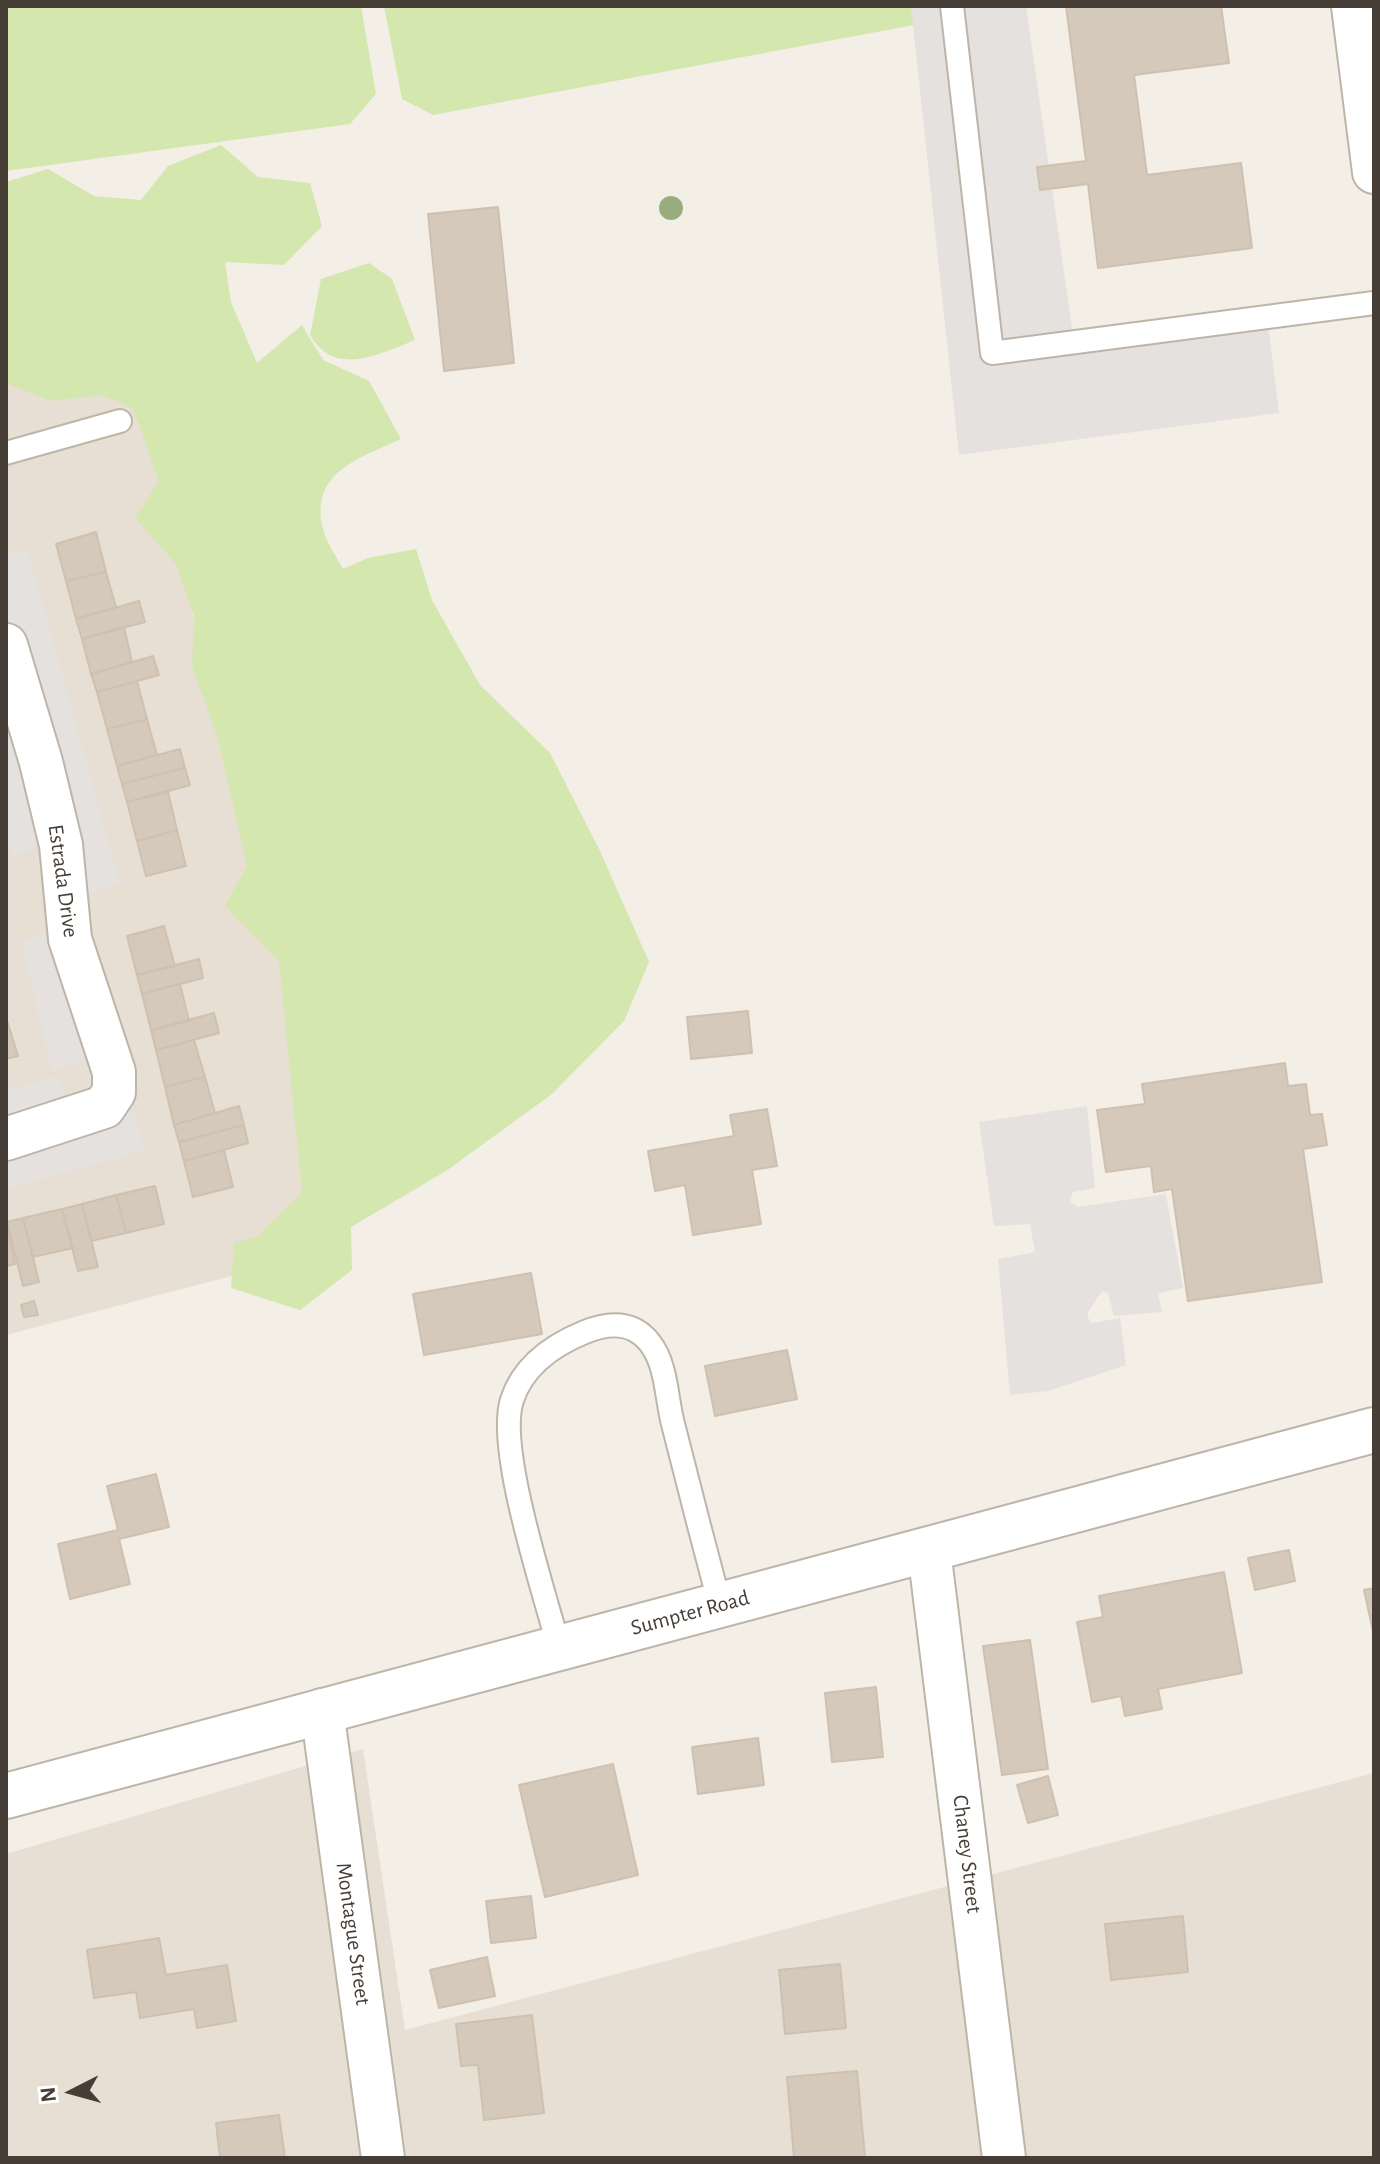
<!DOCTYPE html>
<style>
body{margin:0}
#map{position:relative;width:1380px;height:2164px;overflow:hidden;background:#f3eee6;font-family:"Alegreya Sans",sans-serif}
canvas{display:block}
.frame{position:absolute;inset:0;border:8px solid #463e36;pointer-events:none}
.north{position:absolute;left:32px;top:2052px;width:80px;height:80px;-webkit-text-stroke:6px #fff;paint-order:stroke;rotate:264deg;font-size:22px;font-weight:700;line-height:32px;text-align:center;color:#463e36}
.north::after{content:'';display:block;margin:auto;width:28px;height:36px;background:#463e36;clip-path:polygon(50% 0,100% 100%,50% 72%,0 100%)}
</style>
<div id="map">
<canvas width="1380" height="2164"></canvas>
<div class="frame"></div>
<div class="north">N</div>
</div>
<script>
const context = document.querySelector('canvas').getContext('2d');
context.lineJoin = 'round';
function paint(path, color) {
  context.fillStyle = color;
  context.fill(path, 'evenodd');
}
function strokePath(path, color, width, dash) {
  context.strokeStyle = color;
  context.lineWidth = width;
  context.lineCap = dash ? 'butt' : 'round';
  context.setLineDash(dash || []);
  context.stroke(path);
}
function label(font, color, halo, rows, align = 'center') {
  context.font = font + ' "Alegreya Sans",sans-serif';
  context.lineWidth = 7;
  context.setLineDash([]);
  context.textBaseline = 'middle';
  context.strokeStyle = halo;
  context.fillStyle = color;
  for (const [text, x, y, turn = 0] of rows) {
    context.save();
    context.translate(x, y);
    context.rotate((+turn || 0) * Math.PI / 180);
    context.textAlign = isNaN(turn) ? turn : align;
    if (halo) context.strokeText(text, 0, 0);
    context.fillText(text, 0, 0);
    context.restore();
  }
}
paint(new Path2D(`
 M6 345 129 379 148 436 350 1245 6 1335Z
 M363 1749 405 2030 1374 1773V2158H6V1854Z`), '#e7dfd4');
paint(new Path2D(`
 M6 6H361L376 94 350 124 6 171Z
 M384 6H911L914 25 433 115 402 99Z
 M221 145 258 177 310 183 322 226 284 265 225 262 231 302 257 363 302 325 323 360 369 381 401 439C360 458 309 472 323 529 326 542 337 557 343 569L368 558 416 549 432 600 480 685 550 753 600 851 649 962 624 1021 552 1094 446 1171 351 1227 352 1270 300 1310 231 1288 234 1243 258 1236 302 1193 279 961 225 906 247 866 218 739 192 666 194 617 176 564 135 518 159 481 133 408 101 395 51 401 6 383V182L48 169 94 196 141 200 168 166Z
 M369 263 392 279 415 340C379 354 335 378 310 335L321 279Z`), '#d3e7af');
paint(new Path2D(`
 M911 6H1026L1075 349 1268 325 1279 413 959 455Z
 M27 548 120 884 81 894 110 1038 145 1150 6 1189V1090L58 1076 68 1107 96 1098 87 1060 52 1070 21 941 50 932 44 846 12 855 6 832V554Z
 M1087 1106 1095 1188 1073 1192 1070 1202 1078 1207 1166 1194 1183 1288 1158 1293 1162 1312 1114 1316 1108 1293 1102 1291 1088 1312V1318L1092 1323 1120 1318 1126 1365 1048 1391 1010 1395 998 1259 1035 1252 1030 1224 994 1226 979 1122Z`), '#e4e1de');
const building = new Path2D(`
 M1066 6H1221L1229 63 1134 75 1147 175 1241 163 1252 248 1098 268 1088 184 1040 190 1037 167 1086 161Z
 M498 207 514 363 444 371 428 214Z
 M96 532 106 572 66 581 56 544Z
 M106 572 116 607 76 619 66 581Z
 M139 601 145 622 82 639 76 619Z
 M124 627 132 662 91 674 82 639Z
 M153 656 159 675 97 692 91 674Z
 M137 681 147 719 107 729 97 692Z
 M147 719 157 755 117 766 107 729Z
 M180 749 185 768 122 784 117 766Z
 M185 768 190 785 127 802 122 784Z
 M168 792 177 830 137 841 127 802Z
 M177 830 186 866 146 876 137 841Z
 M164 926 175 966 137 975 127 936Z
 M199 959 203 978 142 994 137 975Z
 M180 984 189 1021 151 1030 142 994Z
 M748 1011 752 1053 691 1059 687 1017Z
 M214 1013 219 1033 156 1050 151 1030Z
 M6 1017 18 1056 6 1059Z
 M194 1040 205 1077 165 1087 156 1050Z
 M1285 1063 1288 1086 1306 1084 1310 1115 1322 1114 1327 1145 1303 1149 1322 1282 1188 1301 1172 1189 1154 1192 1151 1166 1106 1172 1097 1110 1145 1104 1142 1084Z
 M205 1077 215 1113 174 1125 165 1087Z
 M239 1106 244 1125 179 1142 174 1125Z
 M767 1109 777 1166 752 1170 761 1224 693 1235 685 1185 655 1191 648 1151 734 1136 730 1115Z
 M244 1125 248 1143 184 1161 179 1142Z
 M224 1150 233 1187 193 1197 184 1161Z
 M155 1186 164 1224 126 1233 116 1195Z
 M116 1195 126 1233 91 1241 82 1204Z
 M82 1204 98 1267 78 1271 62 1209Z
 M62 1209 73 1248 33 1257 23 1218Z
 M23 1218 39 1282 23 1286 7 1222Z
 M6 1222 15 1264 6 1266Z
 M531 1273 542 1334 424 1355 413 1294Z
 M34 1301 38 1315 24 1317 21 1305Z
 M787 1350 797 1399 715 1416 705 1366Z
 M156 1474 169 1527 119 1539 130 1584 70 1599 58 1544 118 1530 107 1486Z
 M1289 1550 1295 1581 1255 1590 1248 1558Z
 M1224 1572 1242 1673 1158 1689 1162 1709 1125 1716 1121 1696 1092 1702 1077 1622 1103 1617 1099 1596Z
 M1374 1588V1636L1364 1590Z
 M1030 1640 1048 1769 1002 1775 983 1646Z
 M876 1687 883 1757 832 1762 825 1693Z
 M758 1738 764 1785 698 1794 692 1747Z
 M613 1764 638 1875 545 1897 519 1785Z
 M1048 1776 1058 1815 1028 1823 1017 1785Z
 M531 1896 536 1938 491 1943 486 1901Z
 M1183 1916 1188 1972 1111 1980 1105 1924Z
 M159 1938 166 1975 227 1965 236 2021 197 2028 194 2009 140 2018 136 1992 94 1998 87 1950Z
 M487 1957 495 1996 439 2008 430 1970Z
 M840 1964 846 2028 785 2034 779 1970Z
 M532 2015 544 2113 484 2120 478 2065 461 2066 456 2024Z
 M857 2071 865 2158H794L787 2077Z
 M279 2115 285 2158H220L216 2123Z`);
paint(building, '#d5c9bc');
strokePath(building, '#cfc0af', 2);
const service = new Path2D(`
 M952 6 992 353 1374 303
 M6 453 120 421
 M559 1648C545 1594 496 1449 512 1400 523 1366 553 1345 585 1332 609 1322 633 1321 650 1343 667 1365 666 1397 673 1424 688 1484 704 1545 720 1605`);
const minor = new Path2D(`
 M1353 6 1374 172
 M6 645 41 762 61 845 70 939 114 1072V1092L104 1107 6 1139
 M929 1550 1004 2158
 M322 1710 383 2158`);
const tertiary = new Path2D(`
 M6 1796 1374 1430`);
strokePath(service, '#beb5a9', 26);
strokePath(minor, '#beb5a9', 46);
strokePath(tertiary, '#beb5a9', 48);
strokePath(service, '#fff', 22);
strokePath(minor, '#fff', 42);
strokePath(tertiary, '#fff', 44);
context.fillStyle = '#98ad7e';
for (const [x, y] of [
 [671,208]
]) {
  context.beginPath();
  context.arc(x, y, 12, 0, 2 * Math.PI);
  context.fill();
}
label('22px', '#463e36', '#fff', [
 ["Estrada Drive",63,881,82],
 ["Sumpter Road",690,1613,-15],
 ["Chaney Street",967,1854,83],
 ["Montague Street",353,1934,82]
]);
</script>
